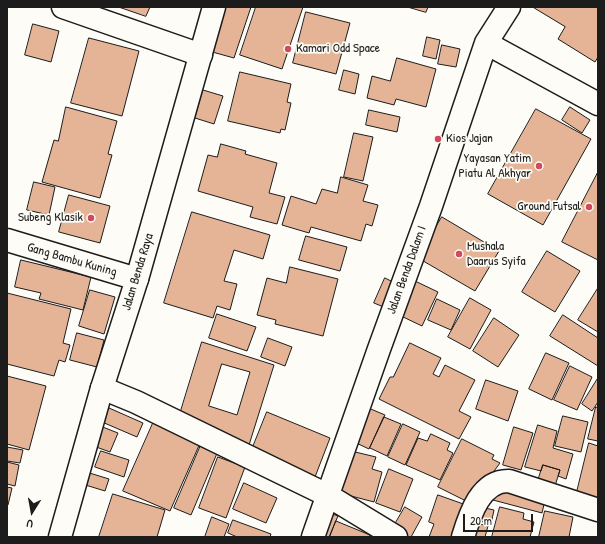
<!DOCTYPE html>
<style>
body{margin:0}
#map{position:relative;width:605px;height:544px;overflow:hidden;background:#fdfcf7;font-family:"Patrick Hand",sans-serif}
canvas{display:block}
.frame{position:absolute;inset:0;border:8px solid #1c1c1c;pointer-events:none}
.north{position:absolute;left:12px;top:492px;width:40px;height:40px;-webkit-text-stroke:3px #fdfcf7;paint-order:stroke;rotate:191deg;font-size:11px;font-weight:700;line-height:16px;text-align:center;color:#1c1c1c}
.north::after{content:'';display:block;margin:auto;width:14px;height:18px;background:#1c1c1c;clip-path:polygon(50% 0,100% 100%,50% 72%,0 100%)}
.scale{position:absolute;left:463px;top:514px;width:70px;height:18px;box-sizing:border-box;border:2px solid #1c1c1c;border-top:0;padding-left:5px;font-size:12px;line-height:14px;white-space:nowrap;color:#1c1c1c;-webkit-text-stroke:3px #fdfcf7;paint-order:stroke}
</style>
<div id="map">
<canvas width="605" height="544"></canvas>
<div class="frame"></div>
<div class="north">U</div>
<div class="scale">20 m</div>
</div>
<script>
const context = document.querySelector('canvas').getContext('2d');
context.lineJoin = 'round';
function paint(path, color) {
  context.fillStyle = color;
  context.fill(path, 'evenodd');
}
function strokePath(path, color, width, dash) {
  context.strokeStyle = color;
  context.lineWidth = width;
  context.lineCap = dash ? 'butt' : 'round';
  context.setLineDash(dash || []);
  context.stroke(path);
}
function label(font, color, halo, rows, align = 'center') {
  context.font = font + ' "Patrick Hand",sans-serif';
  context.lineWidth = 3.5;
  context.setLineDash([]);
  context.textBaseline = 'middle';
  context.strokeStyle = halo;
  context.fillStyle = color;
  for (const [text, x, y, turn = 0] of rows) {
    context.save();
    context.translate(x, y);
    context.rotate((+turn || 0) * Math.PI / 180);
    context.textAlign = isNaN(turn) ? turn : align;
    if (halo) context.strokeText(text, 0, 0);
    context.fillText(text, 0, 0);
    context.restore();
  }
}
const building = new Path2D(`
 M119 7H150L146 16Z
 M219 7H251L234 58 205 50Z
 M256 7H303L282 69 240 55Z
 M408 7H428L426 12Z
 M533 7H598V57L595 62 558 39 565 27Z
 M306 12 350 23 336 74 293 63Z
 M33 24 59 31 51 62 25 55Z
 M427 37 440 40 436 59 423 56Z
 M89 38 139 51 122 116 71 103Z
 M442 45 460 49 456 67 438 64Z
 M397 58 436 69 426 107 396 99 394 105 367 98 372 76 390 81Z
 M344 70 359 74 355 94 339 90Z
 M240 72 291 84 287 102 291 103 285 130 281 129 280 133 228 121Z
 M203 90 223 96 214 124 195 118Z
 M66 107 117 121 108 154 112 155 100 198 42 182 54 140 58 141Z
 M570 107 590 120 582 133 562 120Z
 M536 109 591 139 543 225 488 194Z
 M369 110 400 117 397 132 366 125Z
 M354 133 373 137 363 181 344 177Z
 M221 144 246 151 245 154 277 163 269 193 285 197 277 224 250 217 253 207 198 191 208 155 217 157Z
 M598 172V260L562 242Z
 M341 177 368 185 363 201 378 205 372 226 366 224 361 241 311 227 309 233 282 225 291 196 316 204 322 189 337 193Z
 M34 182 55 187 49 215 27 210Z
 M69 195 110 206 100 243 59 232Z
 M192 212 270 235 263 259 234 250 224 281 237 284 230 310 217 306 213 318 164 303Z
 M442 217 499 251 475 291 418 258Z
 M306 236 347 247 340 271 299 260Z
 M547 251 580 271 555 312 522 292Z
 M21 260 91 277 83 310 39 299 41 293 15 287Z
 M290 267 338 279 323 336 275 324 276 320 257 315 267 278 286 283Z
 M385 278 397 284 386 308 374 303Z
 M415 281 438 292 422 326 399 315Z
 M598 288V332L578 320Z
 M90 290 115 297 104 334 79 326Z
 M7 293 71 309 63 343 70 345 65 362 59 360 54 376 7 364Z
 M470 298 491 310 470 349 448 337Z
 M437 299 460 310 451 330 428 320Z
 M217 314 256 327 247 351 209 338Z
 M563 315 598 338V366L550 336Z
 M494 318 519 335 498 367 473 351Z
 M77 333 104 340 97 367 70 360Z
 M268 338 292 347 285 366 261 357Z
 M202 342 274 365 249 445 180 414ZM222 364 250 372 237 415 209 406Z
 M410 343 441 358 433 374 439 377 445 365 475 380 459 411 471 417 459 439 379 399 390 377H393Z
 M546 353 569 363 552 400 529 389Z
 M570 366 592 377 577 410 554 400Z
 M7 376 46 386 29 450 7 444Z
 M598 378V402L592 411 582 404Z
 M486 380 518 391 508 421 476 409Z
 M366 407 385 415 369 449 350 440Z
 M596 407 598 408V441L588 439Z
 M109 408 143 423 137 437 102 422Z
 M267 412 330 438 315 477 251 452Z
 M563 416 588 422 581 452 555 446Z
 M384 417 401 424 387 456 370 448Z
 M154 421 201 441 170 511 123 491Z
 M95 424 118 433 110 452 88 444Z
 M403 424 420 432 405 465 388 457Z
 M538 425 557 431 553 448 573 454 566 479 558 476 560 470 543 465 541 471 525 467Z
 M514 427 533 433 521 470 503 465Z
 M431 434 450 443 447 450 453 453 440 480 406 465 418 438 427 441Z
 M462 439 494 455 492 459 500 463 470 503 438 487Z
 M589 443 598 446V502L576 496Z
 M201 445 218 451 191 515 174 508Z
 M7 447 23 450 20 463 7 461Z
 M101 451 129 460 124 477 95 467Z
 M351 451 376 457 372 469 382 472 374 502 332 491Z
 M218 457 245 467 226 518 199 508Z
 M7 462 19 465 15 486 7 484Z
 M543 465 560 470 554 489 537 484Z
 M389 469 413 479 400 512 376 503Z
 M83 471 109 479 105 491 79 483Z
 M244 483 277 498 266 523 233 509Z
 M497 483 546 496 542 513 493 500Z
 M7 487 12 488 8 505H7Z
 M113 494 165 510 157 537H99Z
 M438 495 469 506 458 537H429L434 524 429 522Z
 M476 506 494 510 491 524 472 519Z
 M405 507 422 517 411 537H402L391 531Z
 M500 507 524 513 523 519 534 522 530 537H492Z
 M324 511 338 516 329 537H313Z
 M545 511 573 517 569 537H539Z
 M212 517 229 524 224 537H205Z
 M233 520 271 534 270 537H237L228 533Z
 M336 521 370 535 369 537H330Z
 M471 522 488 526 485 537H467Z`);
paint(building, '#e5b496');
strokePath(building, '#1c1c1c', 1);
const minor = new Path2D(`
 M63 7 201 55
 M486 43 598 104
 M7 240 137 279
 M102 388 136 402 327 495 396 537
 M313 537 379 349 431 206 486 43 509 7
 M463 537C470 514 481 480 509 481L598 510`);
const tertiary = new Path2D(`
 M60 537 102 388 137 279 214 7`);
strokePath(minor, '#1c1c1c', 25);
strokePath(tertiary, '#1c1c1c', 25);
strokePath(minor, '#fdfcf7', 22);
strokePath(tertiary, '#fdfcf7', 22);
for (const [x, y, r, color] of [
 [288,49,4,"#d1495b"],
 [438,139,4,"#d1495b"],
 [539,166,4,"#d1495b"],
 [589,207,4,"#d1495b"],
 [91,218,4,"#d1495b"],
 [459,254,4,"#d1495b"]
]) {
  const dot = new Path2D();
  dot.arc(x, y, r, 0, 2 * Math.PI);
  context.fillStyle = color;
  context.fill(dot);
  strokePath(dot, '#fdfcf7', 1.5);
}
label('13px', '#1c1c1c', '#fdfcf7', [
 ["Kamari Odd Space",296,49],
 ["Kios Jajan",446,139],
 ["Yayasan Yatim",531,159,"right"],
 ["Piatu Al Akhyar",531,174,"right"],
 ["Ground Futsal",581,207,"right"],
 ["Subeng Klasik",83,218,"right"],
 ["Mushala",467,247],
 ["Daarus Syifa",467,262]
], 'left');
label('13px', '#1c1c1c', '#fdfcf7', [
 ["Gang Bambu Kuning",72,260,16],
 ["Jalan Benda Dalam I",407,270,-70],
 ["Jalan Benda Raya",138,272,-73]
]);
</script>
